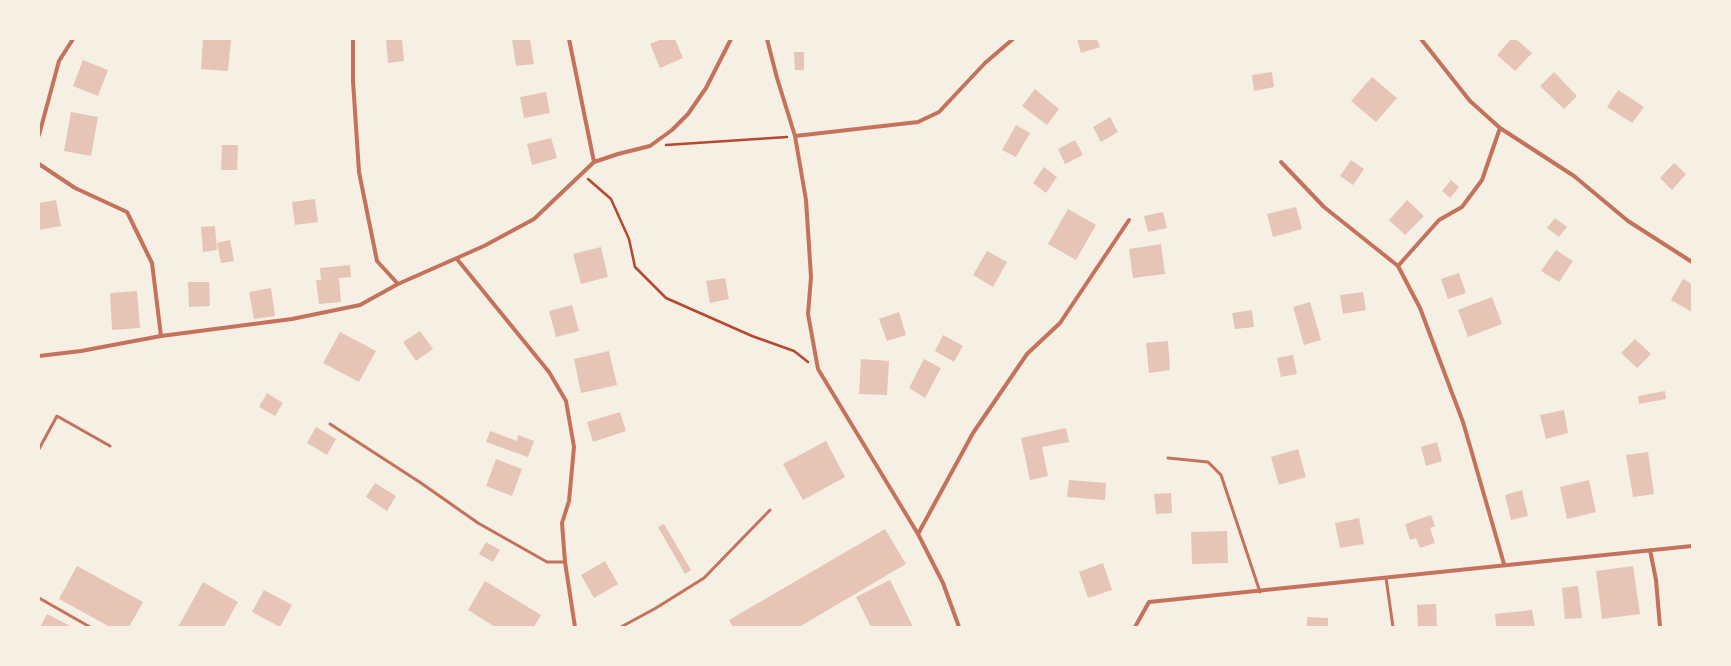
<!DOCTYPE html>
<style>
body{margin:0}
#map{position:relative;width:1731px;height:666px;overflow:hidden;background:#f6efe4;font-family:"Open Sans",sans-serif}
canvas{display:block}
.frame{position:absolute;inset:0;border:40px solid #f6efe4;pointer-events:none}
</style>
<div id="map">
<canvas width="1731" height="666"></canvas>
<div class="frame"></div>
</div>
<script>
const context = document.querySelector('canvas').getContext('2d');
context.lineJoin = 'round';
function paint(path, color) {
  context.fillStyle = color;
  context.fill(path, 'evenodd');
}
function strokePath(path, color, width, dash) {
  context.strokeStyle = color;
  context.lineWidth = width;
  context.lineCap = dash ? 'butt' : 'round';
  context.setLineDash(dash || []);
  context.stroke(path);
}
paint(new Path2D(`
 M203 39 231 40 228 71 201 69Z
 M386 39H402L404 61 388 63Z
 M512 39H530L534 64 516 66Z
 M662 39H675L683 58 660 68 650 44Z
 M1077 39H1097L1100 47 1081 53Z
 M1511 39H1516L1532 53 1515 71 1497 55Z
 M794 52H804V70H795Z
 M83 60 108 70 98 96 73 86Z
 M1272 72 1274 87 1254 91 1252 75Z
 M1554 72 1577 96 1564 109 1540 86Z
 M1372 77 1397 98 1376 122 1351 101Z
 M1035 89 1059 109 1047 125 1022 106Z
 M1618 90 1644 107 1632 123 1607 107Z
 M546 92 550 113 524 118 520 97Z
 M71 112 98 117 91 156 64 151Z
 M1110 117 1118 132 1101 142 1093 127Z
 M1016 125 1030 133 1016 157 1002 150Z
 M551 138 557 158 532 165 527 144Z
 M1075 140 1083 155 1065 164 1058 149Z
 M222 145H238L237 170H221Z
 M1351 160 1364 169 1353 185 1340 176Z
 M1674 163 1686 174 1672 190 1660 178Z
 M1044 167 1057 177 1046 193 1033 183Z
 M1451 180 1459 187 1450 198 1442 191Z
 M315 199 318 222 295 225 292 202Z
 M56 200 61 226 39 230V203Z
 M1407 200 1424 216 1405 235 1389 220Z
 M1296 207 1302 229 1273 237 1267 214Z
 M1068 209 1096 225 1076 260 1048 244Z
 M1163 212 1167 228 1148 232 1144 216Z
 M1555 218 1567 227 1559 237 1547 228Z
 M215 226 217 250 203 252 201 227Z
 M230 240 234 261 221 263 217 243Z
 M1161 244 1165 274 1133 278 1129 249Z
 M601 247 608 277 581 284 573 254Z
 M1556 250 1573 261 1559 282 1541 271Z
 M987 251 1007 262 993 287 973 275Z
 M350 265 351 277 339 278 341 302 319 304 316 280H321L320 268Z
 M1459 273 1466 293 1448 299 1441 279Z
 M725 278 729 299 710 303 706 281Z
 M1683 279 1692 284V312L1671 300Z
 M188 282H209L210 306 189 307Z
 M271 288 275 316 254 319 249 292Z
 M137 291 140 328 112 330 110 293Z
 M1363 292 1366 310 1343 314 1340 295Z
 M1492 297 1502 324 1468 337 1458 310Z
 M1310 302 1321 340 1304 345 1293 307Z
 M572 305 579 331 556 337 549 311Z
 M1252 310 1254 327 1235 329 1232 313Z
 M899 312 906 335 887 341 879 319Z
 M420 331 433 349 416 361 403 342Z
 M340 332 376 351 359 382 323 363Z
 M943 335 963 346 954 362 935 351Z
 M1635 339 1651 354 1637 368 1621 353Z
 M1168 341 1170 370 1149 373 1146 343Z
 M609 351 617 385 581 393 574 359Z
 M1293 355 1297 374 1281 377 1277 358Z
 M861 359 889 361 887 395 859 394Z
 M924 359 941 368 925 398 909 388Z
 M1665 391 1666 399 1639 404 1638 396Z
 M267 393 283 403 275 416 259 407Z
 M1564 410 1568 433 1546 439 1540 415Z
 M620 412 626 431 593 442 587 422Z
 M316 427 336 439 327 455 307 443Z
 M1066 428 1069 442 1042 447 1048 476 1030 480 1021 438Z
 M490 431 517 441 518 435 534 441 528 457 486 442Z
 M826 441 845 477 803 500 783 464Z
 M1437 442 1442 461 1426 466 1421 447Z
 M1298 449 1306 477 1279 485 1271 457Z
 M1648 452 1654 494 1633 497 1626 455Z
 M496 459 522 469 512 496 486 486Z
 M1069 480 1106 483 1105 500 1067 497Z
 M1589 480 1596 512 1567 519 1560 487Z
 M375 483 396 496 387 511 366 497Z
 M1522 490 1528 516 1511 520 1505 495Z
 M1171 493 1172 513 1156 514 1154 494Z
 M1431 515 1435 526 1430 528 1435 543 1420 548 1416 538 1410 540 1405 524Z
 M1359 518 1364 544 1340 548 1335 523Z
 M664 524 691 570 685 574 658 527Z
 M885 529 906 564 799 627H733L729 620Z
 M1227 531 1228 563 1192 564 1191 532Z
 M486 542 500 550 493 562 479 554Z
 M605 561 618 584 594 598 581 575Z
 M1103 563 1112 590 1088 598 1079 572Z
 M77 566 143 602 129 627H110L59 599Z
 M1633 566 1640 614 1602 619 1596 571Z
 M890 580 913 627H871L856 597Z
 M485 581 541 615 534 627H495L468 610Z
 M203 582 238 602 224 627H178Z
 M1578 586 1582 618 1565 619 1562 588Z
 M264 590 292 605 280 627 252 612Z
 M1436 604 1437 627H1418L1417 605Z
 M1532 610 1535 627H1496L1495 614Z
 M47 614 72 627H40Z
 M1307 617 1328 618V627H1307Z`), '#e6c5b7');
strokePath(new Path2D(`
 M666 145 787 137
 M588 179 611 199 629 239 635 267 666 298 752 336 794 351 808 362`), '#b5482f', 2.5);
strokePath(new Path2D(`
 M330 424 421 483 478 523 547 562H565
 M39 449 57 416 110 446
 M1168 458 1208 462 1221 475 1260 592
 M1386 578 1393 627
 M39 598 90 627
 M621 627 656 608 704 578 770 510`), '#c5725c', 3);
strokePath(new Path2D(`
 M353 39V81L359 172 377 261 398 284
 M569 39 594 162
 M767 39 777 78 795 136 806 200 811 277 808 314 818 369 918 534 943 583 959 627
 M1421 39 1470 101 1500 128 1574 176 1628 221 1692 262
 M39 135 59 61 73 39
 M795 136 918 122 939 112 985 63 1013 39
 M1281 162 1324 207 1398 266 1420 308 1463 422 1504 564
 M39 164 75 188 127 212 152 263 161 336
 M457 259 549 372 566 401 574 447 569 501 562 523 565 562 575 627
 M1398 266 1439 220 1462 207 1482 180 1500 128
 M39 356 81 351 161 336 292 319 360 305 398 284 484 246 534 219 594 162 618 154 650 146 672 130 688 114 706 88 731 39
 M918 534 973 433 1027 354 1060 323 1129 220
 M1650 550 1656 580 1660 627
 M1135 627 1149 602C1330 585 1511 563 1692 546`), '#c5725c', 4);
</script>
